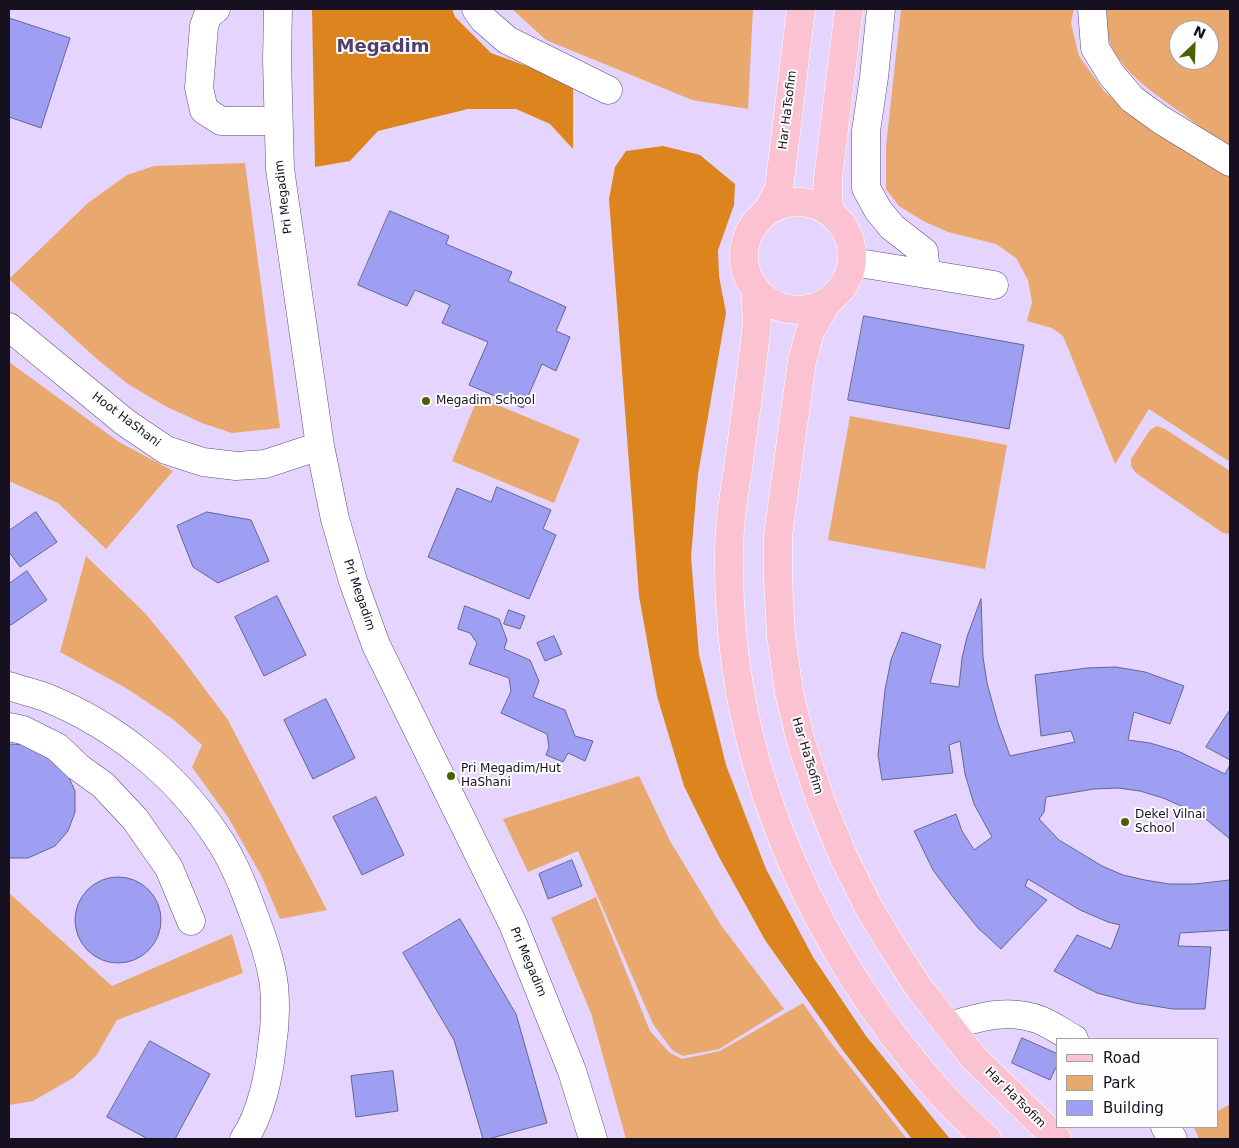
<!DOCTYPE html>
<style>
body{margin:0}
#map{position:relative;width:1239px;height:1148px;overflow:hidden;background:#e5d5fe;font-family:"DejaVu Sans",sans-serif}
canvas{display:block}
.frame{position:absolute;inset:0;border:10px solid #171021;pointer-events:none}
.legend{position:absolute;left:1056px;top:1038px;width:162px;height:90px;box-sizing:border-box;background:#fefefe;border:1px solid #a29fa6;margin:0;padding:6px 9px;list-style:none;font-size:15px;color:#171021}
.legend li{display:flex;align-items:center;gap:10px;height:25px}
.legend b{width:25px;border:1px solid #a29fa6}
.north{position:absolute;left:1169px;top:20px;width:50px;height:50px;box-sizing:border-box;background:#fefefe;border:1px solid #a29fa6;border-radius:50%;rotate:24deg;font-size:14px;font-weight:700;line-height:20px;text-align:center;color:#171021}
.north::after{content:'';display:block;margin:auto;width:18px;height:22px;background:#4b5f05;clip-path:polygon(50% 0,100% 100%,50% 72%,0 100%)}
</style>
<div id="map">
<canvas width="1239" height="1148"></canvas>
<div class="frame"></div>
<ul class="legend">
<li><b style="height:6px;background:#fbc2d1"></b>Road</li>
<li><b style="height:14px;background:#e9a86d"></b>Park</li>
<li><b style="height:14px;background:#9e9ff3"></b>Building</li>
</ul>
<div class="north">N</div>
</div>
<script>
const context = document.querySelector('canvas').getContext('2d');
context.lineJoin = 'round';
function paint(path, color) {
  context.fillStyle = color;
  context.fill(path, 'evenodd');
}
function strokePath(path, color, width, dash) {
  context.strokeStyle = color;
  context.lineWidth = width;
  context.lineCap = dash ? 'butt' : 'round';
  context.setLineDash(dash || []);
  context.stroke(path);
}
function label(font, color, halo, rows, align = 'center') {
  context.font = font + ' "DejaVu Sans",sans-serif';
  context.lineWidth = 4;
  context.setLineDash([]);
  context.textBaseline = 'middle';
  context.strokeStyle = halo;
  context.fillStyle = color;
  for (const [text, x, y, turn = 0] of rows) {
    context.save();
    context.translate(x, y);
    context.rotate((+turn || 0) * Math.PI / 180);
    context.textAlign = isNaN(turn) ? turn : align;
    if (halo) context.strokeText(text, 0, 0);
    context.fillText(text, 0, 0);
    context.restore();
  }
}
paint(new Path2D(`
 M512 9H753L748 109 692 100 546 40Z
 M901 9H1074L1071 23 1079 56 1104 91 1151 129 1230 176V462L1149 409 1115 464 1063 336 1052 328 1027 321 1032 302 1028 280 1016 258 996 244 948 232 923 221 899 206 886 189V146Z
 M1105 9H1230V146C1213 137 1198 125 1183 114 1148 89 1099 58 1105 9ZM1179 30H1209V60H1179Z
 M245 163 280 428 232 433 202 423 165 406 128 384 98 360 9 279 88 203 127 175 154 166Z
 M9 362 119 442 173 471 106 549 58 503 9 481Z
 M478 397 580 439 554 503 452 461Z
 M850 416 1007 445 985 569 828 540Z
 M1157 426 1165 429 1230 471V534L1223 533 1136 473 1131 466V459L1150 430Z
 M86 556 145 613 181 657 228 720 327 910 280 919 262 877 228 817 192 767 202 745 174 720 126 688 60 652Z
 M639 776 670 841 721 925 784 1009 719 1049 683 1056 672 1050 653 1024 578 851 528 872 503 819Z
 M9 893 112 986 232 934 243 973 117 1020 96 1056 73 1078 33 1101 9 1105Z
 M596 897 650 1031 670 1053 682 1059 720 1051 803 1003 828 1039 907 1139H626L591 1013 551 918Z
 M1230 1104V1139H1199L1194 1127H1218V1111Z`), '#e9a86d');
paint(new Path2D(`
 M312 9H452L455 17 491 53 573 83V149L550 124 516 109H468L378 131 350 161 315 167Z
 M663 146 700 155 735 184 734 205 718 250 719 276 726 313 698 474 691 557 699 655 726 765 766 869 813 957 866 1036 950 1139H912L844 1052 765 940 718 855 684 786 657 696 639 596 609 199 615 167 626 151Z`), '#dc841d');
const building = new Path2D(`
 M9 18 70 38 41 128 9 117Z
 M390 211 449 236 446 244 512 272 508 281 566 307 556 331 570 337 556 371 542 364 523 408 469 385 488 342 442 323 450 305 415 290 407 306 358 285Z
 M864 316 1024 345 1009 429 848 400Z
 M497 487 551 510 543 529 556 535 529 599 428 557 457 488 491 502Z
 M36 512 57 542 20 567 9 552V531Z
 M207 512 251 520 269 561 218 583 193 567 177 526Z
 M27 571 47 600 11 625 9 622V584Z
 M277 596 306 655 264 676 235 617Z
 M981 599 983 657 987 683 998 723 1010 756 1075 742 1071 731 1041 736 1035 675 1087 668 1116 667 1145 672 1184 686 1170 724 1134 712 1128 740 1150 743 1180 752 1225 774 1230 765V839L1207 820 1186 808 1163 798 1140 791 1118 788 1094 789 1046 797 1044 812 1039 819 1059 840 1102 866 1123 875 1145 880 1169 884H1195L1230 880V930L1180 933 1178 946 1211 947 1205 1009H1173L1135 1003 1097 993 1054 971 1077 935 1111 949 1120 925 1108 922 1080 910 1028 879 1025 886 1047 900 1001 949 978 928 953 897 933 870 914 831 956 814 962 831 974 850 992 837 974 804 965 774 960 741 949 745 953 773 882 780 878 755 885 690 891 660 902 632 941 645 930 683 959 687 962 658 967 637Z
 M465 606 499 619 507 640 504 649 530 660 539 681 533 697 565 710 575 736 593 741 585 761 568 753 563 762 546 755 549 747 547 734 501 713 511 691 509 678 469 664 477 643 470 633 458 629Z
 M509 610 525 616 520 629 504 624Z
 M554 636 562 654 545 661 537 643Z
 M326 699 355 758 313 779 284 720Z
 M1230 710V760L1206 747Z
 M9 744 31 745 64 767 75 791V812L68 831 55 846 28 858H9Z
 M376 797 404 855 362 875 333 817Z
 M572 860 582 886 548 899 539 874Z
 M75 920a43 43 0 1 1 86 0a43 43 0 1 1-86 0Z
 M460 919 516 1014 547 1123 488 1139H483L454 1040 403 953Z
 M1022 1038 1058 1054V1063L1050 1080 1012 1063Z
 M150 1041 210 1074 175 1139H148L107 1117Z
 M393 1071 398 1111 356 1117 351 1076Z`);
paint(building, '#9e9ff3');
strokePath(building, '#646592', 1);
const minor = new Path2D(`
 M216 9 208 15 204 26 199 88 204 110 221 121H278
 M278 9 277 60 280 169 320 446 335 519 353 581 376 645 513 924 572 1071 593 1139
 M476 9 483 19 507 40 608 90
 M881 9 874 77 866 131V188L878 210 892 227 924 252 926 274
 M1092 9 1095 48 1111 74 1132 99 1161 120 1230 162
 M853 262 994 285
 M9 327 126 423 166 450 203 462 236 466 265 464 320 446
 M9 686C21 690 33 693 45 697 114 725 175 773 216 835 231 856 243 885 252 910 261 934 271 960 274 986 276 1006 275 1027 272 1046 269 1075 261 1115 244 1139
 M9 727 23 730 57 747 78 767 103 785 135 819 169 868 191 921
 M949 1026C980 1017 1008 1008 1040 1020 1052 1025 1063 1033 1074 1039
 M1165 1127 1173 1139`);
const major = new Path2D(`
 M744 256a54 54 0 1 1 108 0a54 54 0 1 1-108 0Z
 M768 210 779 189 801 9
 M830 212 828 197V178L849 9
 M755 290 757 322C752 371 745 419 738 468 735 489 731 510 730 530 728 554 729 579 730 602 738 781 819 955 936 1088 952 1106 970 1123 987 1139
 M827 302 810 332 802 361 778 535V580L781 636 789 692 801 742 821 802 844 858 869 908 895 951 919 988 973 1057 1057 1139`);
strokePath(minor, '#5f4d78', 29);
strokePath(major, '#fff', 29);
strokePath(minor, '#fff', 28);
strokePath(major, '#fbc2d1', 28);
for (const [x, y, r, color] of [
 [426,401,5,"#4b5f05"],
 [451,776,5,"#4b5f05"],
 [1125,822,5,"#4b5f05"]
]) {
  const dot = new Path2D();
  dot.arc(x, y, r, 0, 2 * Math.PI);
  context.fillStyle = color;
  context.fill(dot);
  strokePath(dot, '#fefefe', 2);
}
label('12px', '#171021', '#fefefe', [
 ["Har HaTsofim",788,110,-83],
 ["Pri Megadim",284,197,-97],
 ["Hoot HaShani",126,420,37],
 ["Pri Megadim",359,595,71],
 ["Har HaTsofim",807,756,73],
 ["Pri Megadim",528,962,67],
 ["Har HaTsofim",1015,1098,45]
]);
label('12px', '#171021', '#fefefe', [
 ["Megadim School",436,401],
 ["Pri Megadim/Hut",461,769],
 ["HaShani",461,783],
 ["Dekel Vilnai",1135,815],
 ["School",1135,829]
], 'left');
label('bold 18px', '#513f69', '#fefefe', [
 ["Megadim",383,47]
]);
</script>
